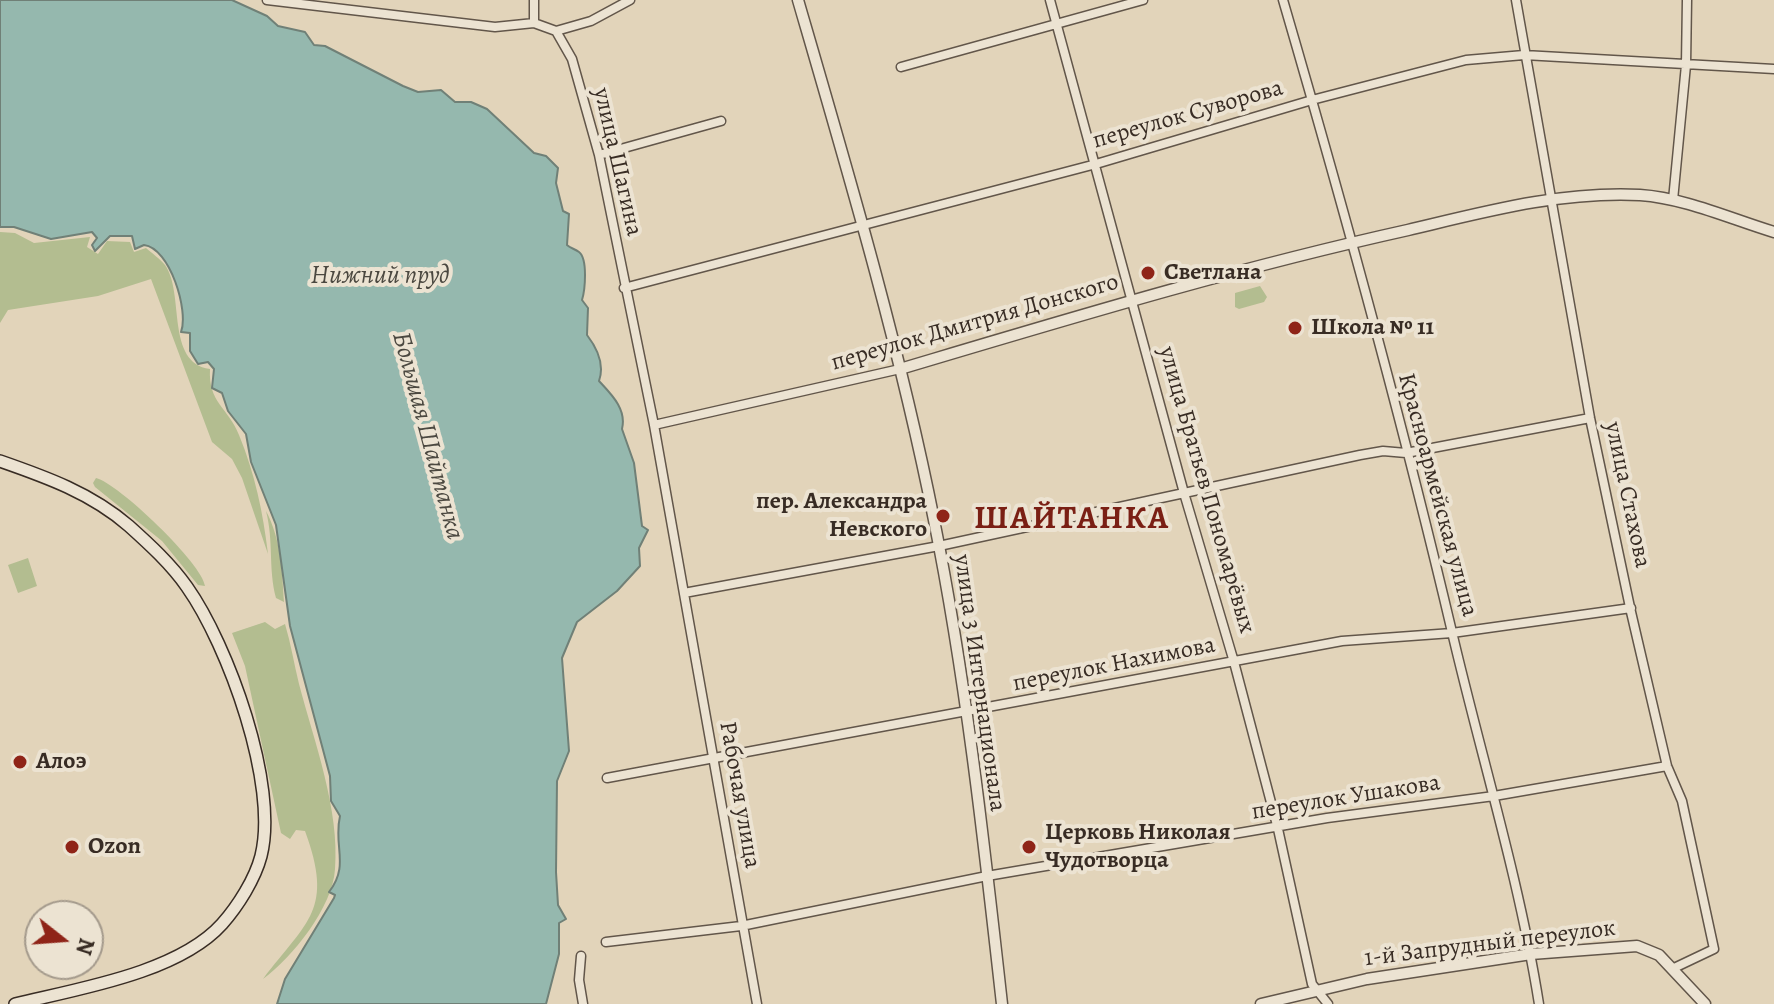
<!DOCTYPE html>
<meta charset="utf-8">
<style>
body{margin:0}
#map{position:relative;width:1774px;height:1004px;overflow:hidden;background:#e2d4ba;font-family:Alegreya,serif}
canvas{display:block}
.north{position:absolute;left:24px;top:900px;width:80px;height:80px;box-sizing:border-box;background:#ece3d2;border:2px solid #a49a8c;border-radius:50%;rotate:107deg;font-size:22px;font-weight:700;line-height:32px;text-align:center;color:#382c24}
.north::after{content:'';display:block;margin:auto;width:28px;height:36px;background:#8f2418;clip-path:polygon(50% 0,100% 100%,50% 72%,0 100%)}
</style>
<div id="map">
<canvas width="1774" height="1004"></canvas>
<div class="north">N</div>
</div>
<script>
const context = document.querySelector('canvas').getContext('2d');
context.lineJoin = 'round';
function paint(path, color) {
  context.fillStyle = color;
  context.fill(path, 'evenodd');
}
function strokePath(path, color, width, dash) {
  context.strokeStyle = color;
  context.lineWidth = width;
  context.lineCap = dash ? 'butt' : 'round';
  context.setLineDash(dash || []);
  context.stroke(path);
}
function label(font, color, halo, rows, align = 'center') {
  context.font = font + ' Alegreya,serif';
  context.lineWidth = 8;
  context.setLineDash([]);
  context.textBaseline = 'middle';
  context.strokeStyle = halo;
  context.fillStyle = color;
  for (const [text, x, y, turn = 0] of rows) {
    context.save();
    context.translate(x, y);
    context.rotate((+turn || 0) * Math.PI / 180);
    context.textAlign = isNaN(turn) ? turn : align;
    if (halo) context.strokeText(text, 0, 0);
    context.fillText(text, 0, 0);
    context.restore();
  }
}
paint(new Path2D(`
 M0 232 15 233 34 243 90 237 87 247 98 254 107 241 130 242 134 252 146 248C152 253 160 259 165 265 185 293 165 363 210 369 208 403 228 407 239 435 255 474 263 512 268 554L242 478 232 459 212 442 151 279 98 296 8 310 0 323Z
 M1260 286 1267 297 1264 302 1239 309 1235 307V293Z
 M96 478C118 483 203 564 205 586L198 585 162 541 95 487 93 483Z
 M266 511C281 539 282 571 284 602L276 598C268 568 274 542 266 511Z
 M28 558 37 586 18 593 8 565Z
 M265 622 275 629 285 624C291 644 294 664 299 684 314 741 340 810 335 869 333 907 292 958 263 979 308 920 334 910 305 831L296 830 290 839 281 833 245 666 232 633Z`), '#b3bd90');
const water = new Path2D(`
 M0 0H232L267 16 278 26 305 32 314 45 325 46 403 86 418 92 441 90 455 102H471L487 109 534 153 546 156 558 168 556 183 563 211 569 214 567 245C570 248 575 249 579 252 588 259 585 290 582 300L588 308 587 335C597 348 605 364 599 381 611 394 627 409 622 429L634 463 642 526 648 530 639 548 640 566 617 591 577 622 562 658 569 751 557 781 556 872 558 905 566 919 559 923V954L546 1004H277L285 979 334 898 335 895 329 892C350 865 333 846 340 816L331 801 330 776 290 626 276 525 251 462 246 434 228 411 222 393 212 388 214 369 208 362 198 364 190 351V333L181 332C189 311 170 248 144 245L135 249 132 236H110L95 251 92 245 97 238 92 232 51 239 14 227H0Z`);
paint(water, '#95b8ae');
strokePath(water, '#708077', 2);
const minor = new Path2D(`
 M267 0 495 27 534 23 556 31 572 59 599 155 654 425 757 1004
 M1050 0 1184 493 1234 662 1278 829 1312 984 1328 1004
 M1283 0C1344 209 1402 420 1452 632 1481 756 1519 878 1539 1004
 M1516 0 1590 418 1631 612 1667 766 1682 801 1714 949 1674 968
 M534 23V0
 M556 31 591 21 630 0
 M901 67 1143 0
 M599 155 721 121
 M1673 200 1686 65 1687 0
 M624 288 1096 164 1312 100 1466 60 1524 55 1774 69
 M654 425 900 369
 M684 593 939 546 1360 455 1383 451 1406 453 1590 418
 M607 778 1342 641 1452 633 1631 608
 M606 942 741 926 987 876 1327 818 1494 796 1667 766
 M581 956 579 980 583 1004`);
const tertiary = new Path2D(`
 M798 0C848 172 899 344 934 520 966 679 984 843 1002 1004
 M900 369C1068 319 1236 268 1408 230 1484 212 1560 191 1640 195 1685 198 1731 219 1774 232
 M1261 1004 1367 979 1531 954 1637 946 1659 955 1705 1004`);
const secondary = new Path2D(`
 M0 461C46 477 91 493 129 526 149 544 171 564 187 587 228 645 279 785 261 856 255 879 238 906 222 924 178 973 77 989 15 1004`);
strokePath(minor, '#62564a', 11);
strokePath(tertiary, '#62564a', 13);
strokePath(secondary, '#382c24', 14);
strokePath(minor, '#ece3d2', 8);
strokePath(tertiary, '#ece3d2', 10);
strokePath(secondary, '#ece3d2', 11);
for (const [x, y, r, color] of [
 [1148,273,8,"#8f2418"],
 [1295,328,8,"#8f2418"],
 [943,516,8,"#8f2418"],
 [20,762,8,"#8f2418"],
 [72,847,8,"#8f2418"],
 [1029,847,8,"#8f2418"]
]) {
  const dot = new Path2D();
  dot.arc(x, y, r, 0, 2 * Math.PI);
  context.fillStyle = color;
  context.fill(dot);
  strokePath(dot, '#ece3d2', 3);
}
label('24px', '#382c24', '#ece3d2', [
 ["переулок Суворова",1188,115,-16],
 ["улица Шагина",617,162,77],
 ["переулок Дмитрия Донского",975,323,-16],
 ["улица Братьев Пономарёвых",1206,490,74],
 ["Красноармейская улица",1437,495,75],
 ["улица Стахова",1627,495,78],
 ["переулок Нахимова",1114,665,-11],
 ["улица 3 Интернационала",979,683,82],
 ["Рабочая улица",739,795,80],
 ["переулок Ушакова",1346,798,-9],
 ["1-й Запрудный переулок",1490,944,-7]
]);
label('bold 24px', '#382c24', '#ece3d2', [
 ["Светлана",1164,273],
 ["Школа № 11",1311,328],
 ["пер. Александра",927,502,"right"],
 ["Невского",927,530,"right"],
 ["Алоэ",36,762],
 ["Церковь Николая",1045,833],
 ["Чудотворца",1045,861],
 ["Ozon",88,847]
], 'left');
label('italic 26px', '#4b4840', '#ece3d2', [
 ["Нижний пруд",380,277],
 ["Большая Шайтанка",427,436,75]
]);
context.letterSpacing = '2px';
label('bold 32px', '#7a1f14', '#ece3d2', [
 ["ШАЙТАНКА",1072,520]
]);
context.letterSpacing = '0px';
</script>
